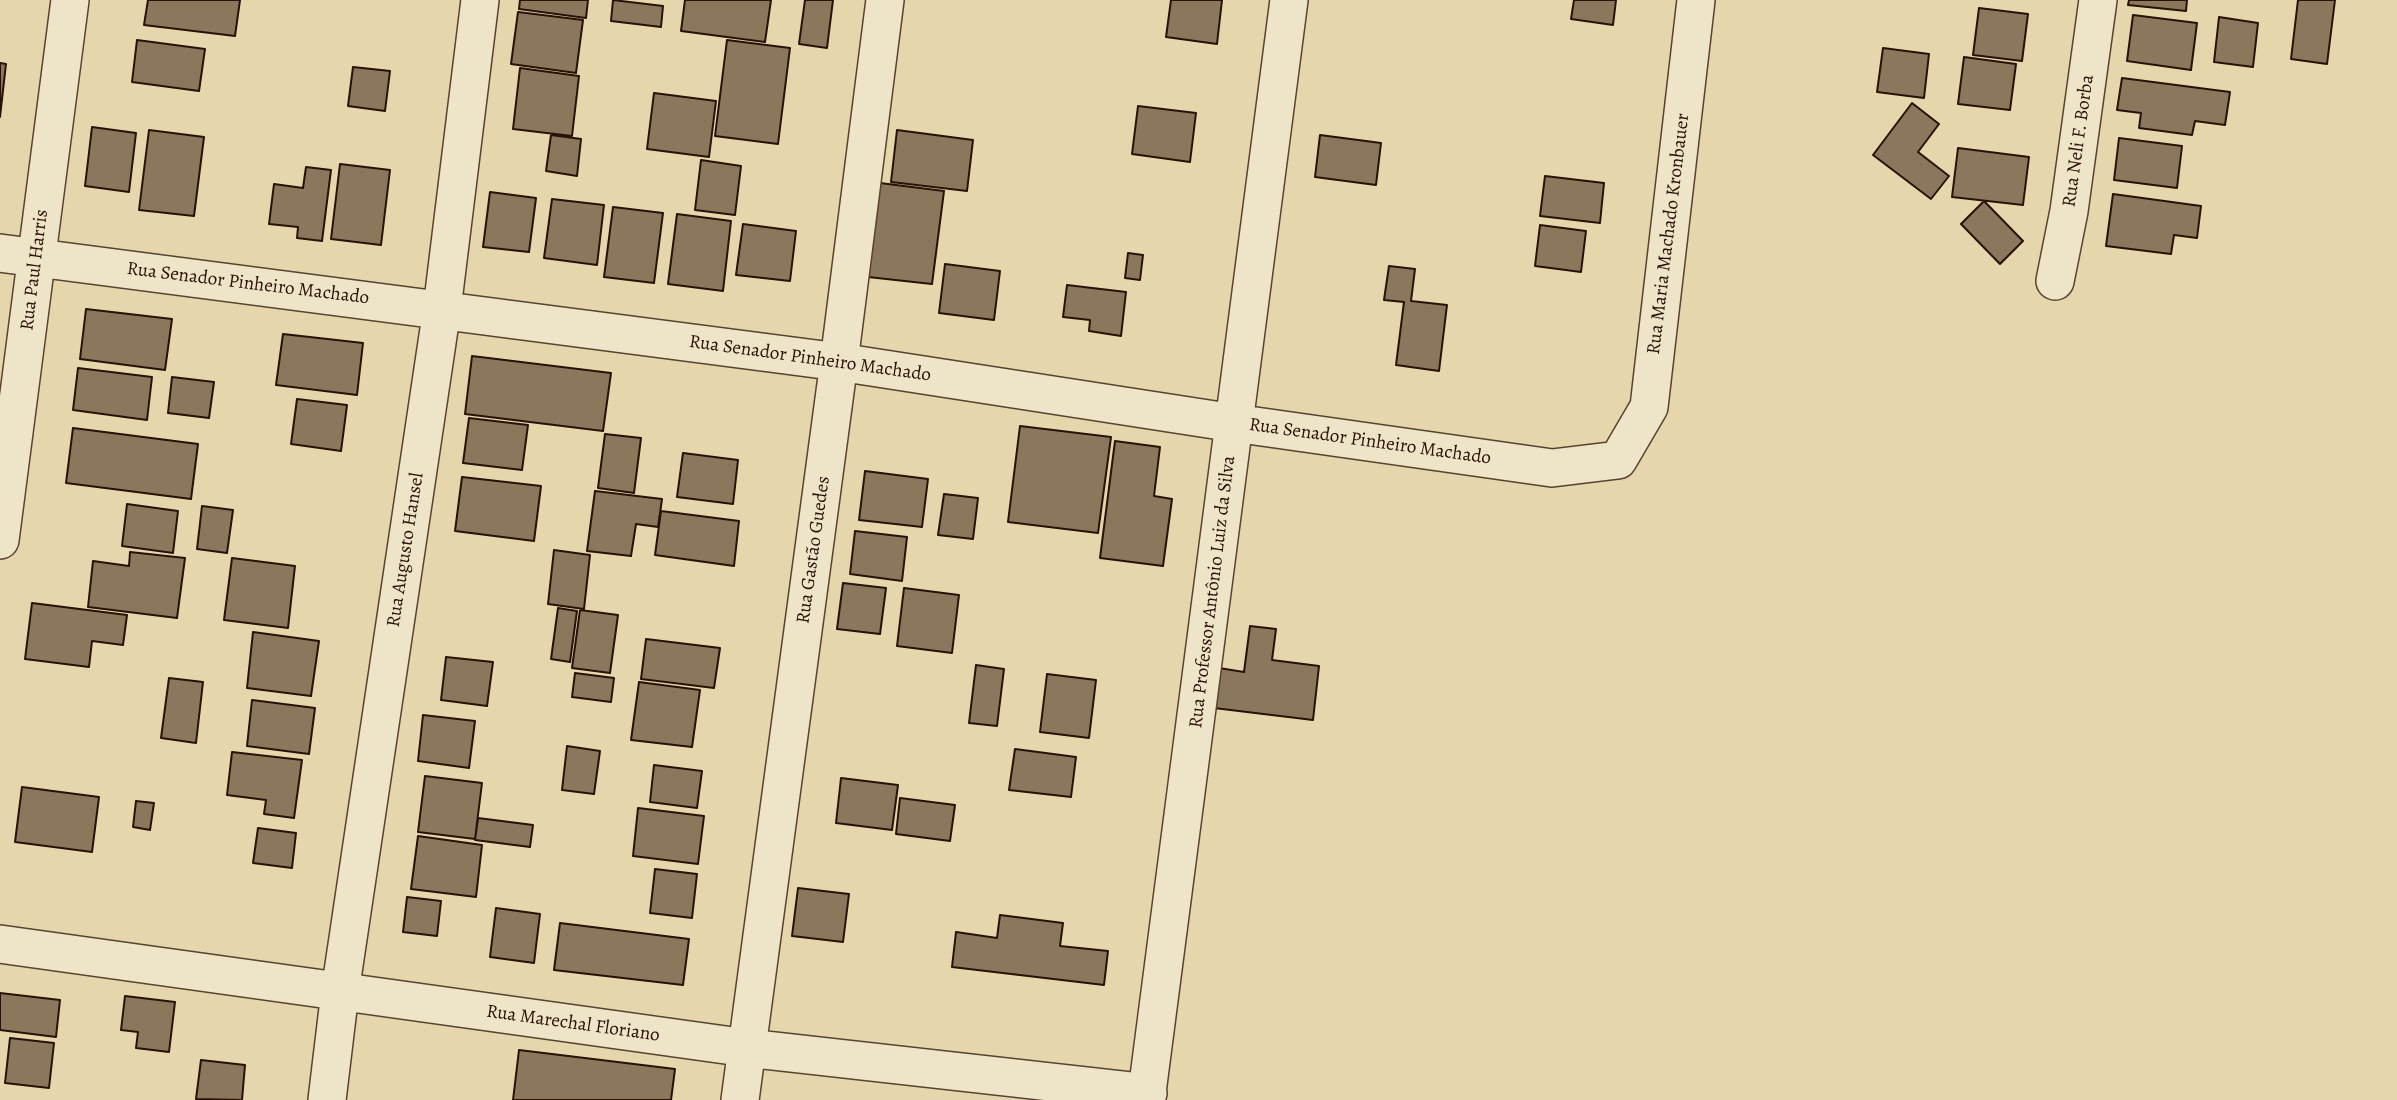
<!DOCTYPE html>
<meta charset="utf-8">
<style>
body{margin:0}
canvas{display:block;background:#e5d7ab}
</style>
<canvas width="2397" height="1100"></canvas>
<script>
const context = document.querySelector('canvas').getContext('2d');
context.lineJoin = 'round';
function paint(path, color) {
  context.fillStyle = color;
  context.fill(path, 'evenodd');
}
function strokePath(path, color, width, dash) {
  context.strokeStyle = color;
  context.lineWidth = width;
  context.lineCap = dash ? 'butt' : 'round';
  context.setLineDash(dash || []);
  context.stroke(path);
}
function label(font, color, halo, rows, align = 'center') {
  context.font = font + ' Alegreya,serif';
  context.lineWidth = 7;
  context.setLineDash([]);
  context.textBaseline = 'middle';
  context.strokeStyle = halo;
  context.fillStyle = color;
  for (const [text, x, y, turn = 0] of rows) {
    context.save();
    context.translate(x, y);
    context.rotate((+turn || 0) * Math.PI / 180);
    context.textAlign = isNaN(turn) ? turn : align;
    if (halo) context.strokeText(text, 0, 0);
    context.fillText(text, 0, 0);
    context.restore();
  }
}
const building = new Path2D(`
 M148 0H240L235 36 144 25Z
 M520 0H588L586 18 519 9Z
 M613 0 663 6 661 27 611 21Z
 M685 0H771L765 42 681 31Z
 M805 0H833L827 48 799 44Z
 M1171 0H1222L1217 44 1166 37Z
 M1574 0H1616L1613 25 1571 19Z
 M2129 0H2187L2186 11 2128 5Z
 M2298 0H2335L2327 64 2291 59Z
 M1979 8 2028 14 2022 61 1973 55Z
 M518 12 583 20 576 73 511 64Z
 M2133 15 2197 23 2191 70 2127 61Z
 M2219 17 2258 23 2253 67 2214 62Z
 M137 40 205 49 199 91 132 82Z
 M727 40 790 48 778 144 715 136Z
 M1883 48 1929 54 1924 98 1877 92Z
 M1964 57 2016 64 2010 110 1958 104Z
 M0 63 6 64 0 117Z
 M353 67 390 71 385 111 348 106Z
 M520 68 579 76 572 136 513 129Z
 M2122 78 2230 92 2225 125 2195 121 2192 135 2139 128 2141 113 2117 110Z
 M654 93 716 101 709 157 647 149Z
 M1912 103 1939 124 1918 152 1949 176 1931 199 1873 155Z
 M1138 106 1196 113 1190 162 1132 154Z
 M92 127 136 133 129 192 85 186Z
 M149 130 204 137 194 216 139 210Z
 M897 130 973 140 967 191 891 182Z
 M551 135 581 139 577 176 546 171Z
 M1320 135 1381 143 1376 185 1315 177Z
 M2119 138 2182 146 2177 188 2114 180Z
 M1958 148 2029 157 2023 205 1952 197Z
 M701 160 741 166 735 215 695 210Z
 M340 164 390 170 381 245 331 239Z
 M306 167 331 170 322 241 297 238 298 227 269 224 274 184 303 188Z
 M1545 176 1604 183 1600 223 1540 216Z
 M880 183 944 191 932 284 868 277Z
 M490 192 536 198 529 252 483 247Z
 M2113 194 2201 206 2197 238 2174 235 2171 254 2106 246Z
 M552 199 604 205 597 265 544 258Z
 M1984 201 2023 241 2000 264 1961 224Z
 M613 207 663 213 654 283 604 277Z
 M677 214 731 221 723 291 668 284Z
 M743 224 796 231 790 281 736 275Z
 M1540 225 1586 231 1581 272 1535 266Z
 M1128 253 1143 255 1140 280 1125 278Z
 M945 264 1000 271 994 320 939 313Z
 M1389 266 1415 269 1411 301 1447 305 1439 371 1396 365 1404 302 1384 300Z
 M1067 285 1126 292 1121 336 1089 331 1090 320 1063 317Z
 M86 309 172 319 165 370 80 359Z
 M283 334 363 343 357 395 276 385Z
 M472 356 611 373 603 431 465 414Z
 M78 368 152 377 147 420 73 410Z
 M172 377 214 382 209 418 168 413Z
 M297 399 347 405 341 451 291 444Z
 M469 418 528 425 522 470 463 463Z
 M1020 426 1111 437 1098 533 1008 522Z
 M73 428 198 444 191 499 66 483Z
 M605 434 641 438 634 493 598 488Z
 M1115 441 1160 447 1154 496 1172 499 1163 566 1100 558Z
 M683 453 738 460 733 504 677 497Z
 M865 471 928 479 922 527 859 520Z
 M462 477 541 486 534 541 455 531Z
 M595 491 662 499 658 527 636 524 631 556 587 551Z
 M944 494 978 498 973 539 938 535Z
 M127 504 178 511 173 553 122 546Z
 M202 506 233 510 227 553 197 549Z
 M661 511 739 521 734 566 655 555Z
 M855 531 907 537 902 581 850 574Z
 M554 550 590 555 584 609 548 604Z
 M130 552 185 558 177 618 88 607 93 561 129 566Z
 M232 558 295 566 288 628 224 620Z
 M843 583 886 588 880 634 837 629Z
 M904 588 959 595 952 653 897 646Z
 M32 603 127 615 123 645 92 641 89 667 25 659Z
 M558 608 577 611 570 662 551 659Z
 M580 610 618 615 610 673 572 668Z
 M1250 626 1276 629 1272 660 1319 666 1313 720 1214 708 1219 668 1244 672Z
 M253 632 319 641 311 696 247 688Z
 M646 639 720 648 714 688 641 679Z
 M446 657 493 662 487 706 441 700Z
 M976 665 1004 669 997 726 969 723Z
 M575 673 614 678 611 702 572 697Z
 M1047 674 1096 680 1089 738 1040 732Z
 M169 678 203 682 196 743 161 738Z
 M639 682 700 690 692 747 631 740Z
 M252 700 315 708 309 754 247 746Z
 M423 715 475 721 469 768 418 761Z
 M567 746 600 751 594 794 562 790Z
 M1015 749 1076 757 1071 797 1009 790Z
 M232 752 302 760 294 818 264 814 266 800 227 795Z
 M654 765 702 771 697 808 650 802Z
 M425 776 482 783 475 839 418 832Z
 M841 778 898 785 892 830 836 823Z
 M22 787 99 797 92 852 15 842Z
 M900 798 955 805 950 841 896 834Z
 M136 801 154 803 150 830 133 827Z
 M638 808 704 816 698 864 633 856Z
 M478 818 533 825 530 847 475 840Z
 M258 828 296 833 292 868 253 863Z
 M418 836 482 845 476 897 411 889Z
 M655 869 697 874 692 918 650 913Z
 M798 888 849 894 843 942 792 936Z
 M407 897 441 901 437 936 403 932Z
 M496 908 540 914 534 963 490 957Z
 M1000 915 1063 923 1060 946 1108 951 1104 985 952 967 956 932 997 938Z
 M560 923 689 939 683 985 554 970Z
 M0 993 60 1000 56 1037 0 1030Z
 M125 996 175 1002 169 1052 136 1048 138 1032 121 1030Z
 M10 1038 54 1043 49 1088 5 1083Z
 M519 1050 675 1069 671 1100H513Z
 M201 1060 245 1065 242 1100 196 1099Z`);
paint(building, '#8b775c');
strokePath(building, '#2a1007', 2);
const minor = new Path2D(`
 M0 253 839 362 1234 423 1552 468 1618 460 1649 407 1696 0
 M2055 281 2069 211 2098 0
 M0 540 70 0
 M0 944 747 1048 1148 1093
 M327 1100 340 992 442 309 480 0
 M740 1100 839 362 885 0
 M1146 1100 1289 0`);
strokePath(minor, '#594230', 40);
strokePath(minor, '#eee5c8', 37);
label('19px', '#2a1007', '#eee5c8', [
 ["Rua Neli F. Borba",2079,141,-82],
 ["Rua Maria Machado Kronbauer",1669,234,-83],
 ["Rua Paul Harris",35,270,-83],
 ["Rua Senador Pinheiro Machado",248,284,7],
 ["Rua Senador Pinheiro Machado",810,359,8],
 ["Rua Senador Pinheiro Machado",1370,442,8],
 ["Rua Augusto Hansel",406,550,-81],
 ["Rua Gastão Guedes",814,550,-82],
 ["Rua Professor Antônio Luiz da Silva",1213,592,-83],
 ["Rua Marechal Floriano",573,1024,8]
]);
</script>
